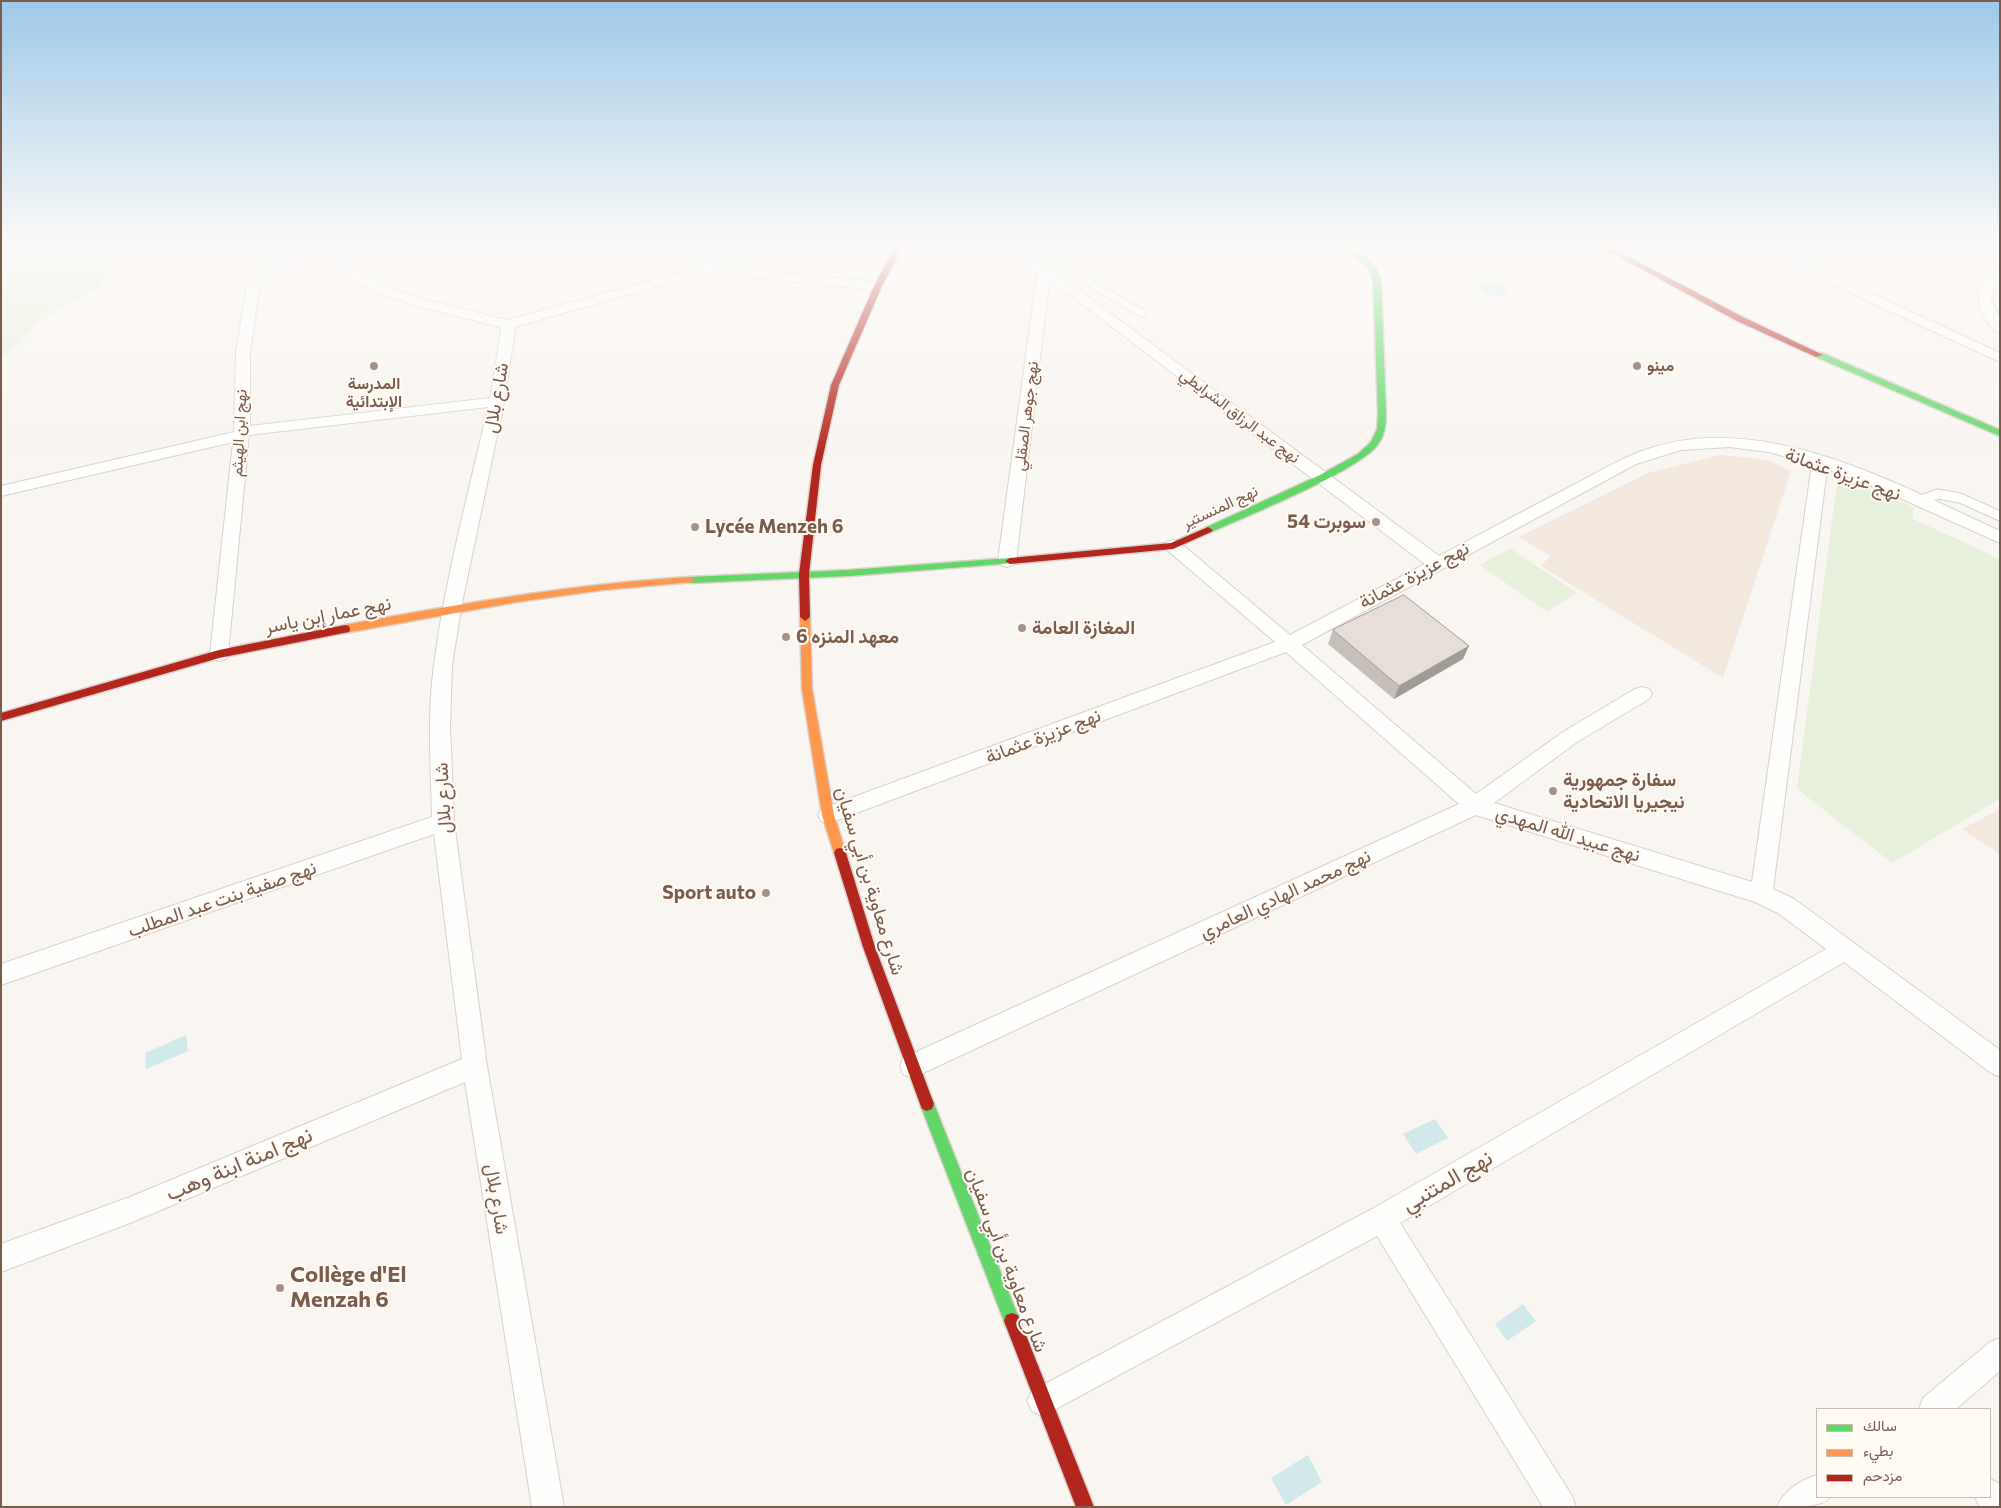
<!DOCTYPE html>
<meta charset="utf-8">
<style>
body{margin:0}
#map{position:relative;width:2001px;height:1508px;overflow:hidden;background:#f9f5f0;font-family:Commissioner,Vazirmatn,sans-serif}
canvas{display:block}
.frame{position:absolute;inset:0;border:2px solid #7a5c4d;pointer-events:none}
.legend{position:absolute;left:1816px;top:1408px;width:175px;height:90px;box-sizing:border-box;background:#fffaf3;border:1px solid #cabbb1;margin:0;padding:6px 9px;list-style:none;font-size:15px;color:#7a5c4d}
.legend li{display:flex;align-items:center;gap:10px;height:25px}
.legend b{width:25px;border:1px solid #cabbb1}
</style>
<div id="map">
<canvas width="2001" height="1508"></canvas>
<div class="frame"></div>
<ul class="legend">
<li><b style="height:6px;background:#63d668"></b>سالك</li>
<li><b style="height:6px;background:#ff974d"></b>بطيء</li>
<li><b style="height:6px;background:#b3261e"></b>مزدحم</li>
</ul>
</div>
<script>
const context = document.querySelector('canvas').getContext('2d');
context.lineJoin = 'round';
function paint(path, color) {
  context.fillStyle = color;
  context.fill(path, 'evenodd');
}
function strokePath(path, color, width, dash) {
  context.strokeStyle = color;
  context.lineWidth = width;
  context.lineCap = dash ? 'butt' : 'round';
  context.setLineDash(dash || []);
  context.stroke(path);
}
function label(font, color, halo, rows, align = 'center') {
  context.font = font + ' Commissioner,Vazirmatn,sans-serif';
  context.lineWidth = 4;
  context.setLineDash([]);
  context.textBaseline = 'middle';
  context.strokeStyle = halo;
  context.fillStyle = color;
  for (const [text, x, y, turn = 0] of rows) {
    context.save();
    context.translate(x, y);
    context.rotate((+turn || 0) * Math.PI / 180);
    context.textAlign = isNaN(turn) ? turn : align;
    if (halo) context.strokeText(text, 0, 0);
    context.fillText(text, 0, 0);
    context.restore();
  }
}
paint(new Path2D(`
 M1720 455 1768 460 1791 471 1723 678 1541 566 1550 556 1519 537 1648 473Z
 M2000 809V854L1962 829Z`), '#f2e8de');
paint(new Path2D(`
 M1 246H120L100 288 37 322 19 345 1 356Z
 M1838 475 1913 507V519L2000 559V799L1892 863 1797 789Z
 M1510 548 1577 593 1547 612 1480 565Z`), '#e7f0db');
paint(new Path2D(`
 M1487 281 1504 286 1507 292 1497 296 1483 292 1478 285Z
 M186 1035 188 1051 146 1069 145 1053Z
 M1435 1119 1448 1138 1416 1154 1403 1134Z
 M1523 1304 1536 1321 1507 1341 1495 1324Z
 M1308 1455 1322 1482 1286 1505 1271 1478Z`), '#d0e8ea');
const laneFar1 = new Path2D(`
 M1037 246 1081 278 1142 313
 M1215 246 1248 262
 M1191 263 1194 246`);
const lane = new Path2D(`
 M1918 501 1938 494 1960 498 2000 516`);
const street = new Path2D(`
 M301 246H311L323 251 381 284 426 300 507 320 690 270 708 261 717 246H729L716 266 878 282 885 286 878 290 705 273 514 327 515 331 504 402 461 608 452 666 450 726 454 822 487 1066 564 1507H532L465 1082 130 1223 1 1272V1244L130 1197 462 1059 434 834 1 985V964L432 817C431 767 427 715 434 665 445 578 469 492 488 407L249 435 228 654 226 659 219 661 212 659 210 654 233 442 1 496V486L234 432 236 352 247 284 263 269 307 254 300 248ZM317 259 371 290 417 306 500 327 501 331 490 398 250 426V352L260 285 273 275Z
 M983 246H1000L1049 268 1439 556C1481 534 1523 511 1566 489 1595 474 1623 456 1654 447 1768 412 1899 485 2000 531V543L1882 490 1827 469 1773 889 1794 899 2000 1050V1077L1991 1073 1844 962 1400 1223 1572 1496 1576 1507H1543L1377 1236 1052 1411 1042 1416 1032 1411 1027 1401 1032 1391 1372 1209 1826 949 1778 913 1755 902 1476 815 921 1074 912 1078 903 1074 900 1066 903 1058 1459 804 1286 652 835 821 828 823 821 821 818 815 821 809 1275 642 1167 550 1165 546 1167 542 1173 540 1179 542 1290 635 1425 564 1083 305 1049 281 1016 561 1013 565 1007 567 1001 565 998 561 1037 274 985 249ZM1729 447 1769 452 1812 464 1752 882 1494 803 1577 742 1649 699 1652 694 1649 689 1642 687 1635 689 1563 732 1476 794 1302 645 1636 464 1681 450Z
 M1350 246H1366L1364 249 1351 254 1345 250Z
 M1753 246H1769L2000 353V362L1755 249Z
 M2000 272V282C1982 296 1996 305 2000 320 2001 324 2000 329 2000 333 1994 332 1992 328 1988 323 1975 305 1973 279 2000 272Z
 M2000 1338V1371L1956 1409H1919L1923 1398 1990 1342Z
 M1817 1475V1497H1830C1823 1508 1791 1507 1777 1507 1783 1491 1801 1480 1817 1475Z
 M1990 1479 2000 1484V1507H1980L1975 1497H1990Z`);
const fast = new Path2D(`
 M1339 246C1359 245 1374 262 1381 279L1386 414C1386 424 1385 434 1379 443 1363 469 1245 517 1211 532H1205V528L1320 475 1358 454 1371 442 1377 429 1378 414 1373 279C1365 259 1354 258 1339 246Z
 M1816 353H1822L2000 430V436L1816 357Z
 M1010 558 1013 559 1015 561 1013 563 849 576 690 583 685 580 690 577 849 570Z
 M927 1097 932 1099 934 1104 1020 1321 1018 1327 1012 1329 1006 1327 1004 1321 920 1104 922 1099Z`);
const slow = new Path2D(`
 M690 577 695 580 693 582 603 590 517 602 345 633 340 629 345 625C459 604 574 584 690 577Z
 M805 613 810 617 812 689 834 815 846 853 844 857 840 858 836 857 834 853 822 815 802 689 800 617Z`);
const jam = new Path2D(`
 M896 246H903L882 286 839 385 821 465 809 574 810 617 805 621 800 617 799 574 813 465 831 385 874 286Z
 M1599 246H1608L1743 317 1823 355 1816 357 1737 321Z
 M1208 527 1213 530 1211 532 1173 549 1010 564 1005 561 1010 558 1171 543Z
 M345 625 349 626 350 629 349 632 219 658 1 721V713L219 650Z
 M840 848 844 849 846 853 875 947 934 1104 932 1109 927 1111 922 1109 920 1104 863 947 834 853 836 849Z
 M1012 1313 1018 1315 1094 1507H1076L1004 1321 1006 1315Z`);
strokePath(laneFar1, '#d7d1cb', 9);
strokePath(lane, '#d7d1cb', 11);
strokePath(street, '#d7d1cb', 2);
strokePath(fast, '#d9d2cb', 3);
strokePath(slow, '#d9d2cb', 3);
strokePath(jam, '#d9d2cb', 3);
strokePath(new Path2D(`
 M1 282 27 277 20 253 13 246
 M37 322 27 277 46 259 70 246
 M1 344 11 338 34 313`), '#dcd5d0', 2, [0.5, 2.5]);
strokePath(laneFar1, '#fefefd', 7);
strokePath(lane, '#fefefd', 9);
paint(street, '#fefefd');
paint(fast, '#63d668');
paint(slow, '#ff974d');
paint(jam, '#b3261e');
paint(new Path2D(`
 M1333 630 1463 659 1394 699 1328 644Z`), '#c6bfb9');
paint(new Path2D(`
 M1469 646 1463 659 1394 699 1399 686Z`), '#a19b96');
const building = new Path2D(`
 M1404 595 1469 646 1399 686 1333 630Z`);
paint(building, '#e6ded7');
strokePath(building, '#a19b96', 1);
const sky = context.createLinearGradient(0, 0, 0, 457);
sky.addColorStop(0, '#9ec9e9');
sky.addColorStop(0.54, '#fcfaf8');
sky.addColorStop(1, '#fcfaf800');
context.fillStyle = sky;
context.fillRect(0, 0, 2001, 457);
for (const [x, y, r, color] of [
 [374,366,5,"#a69286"],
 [1637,366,5,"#a69286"],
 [1376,522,5,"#a69286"],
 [695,527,5,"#a69286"],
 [1022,628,5,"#a69286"],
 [786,637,5,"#a69286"],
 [1553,791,5,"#a69286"],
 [766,893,5,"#a69286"],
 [280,1288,5,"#a69286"]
]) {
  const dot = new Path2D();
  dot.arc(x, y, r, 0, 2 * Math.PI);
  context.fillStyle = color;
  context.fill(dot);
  strokePath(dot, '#fffaf3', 2);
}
label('bold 16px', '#7a5c4d', '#fffaf3', [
 ["مينو",1647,366],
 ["المدرسة",374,384,"center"],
 ["الإبتدائية",374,402,"center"]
], 'left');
label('16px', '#7a5c4d', '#fffaf3', [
 ["نهج جوهر الصقلي",1026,416,-83],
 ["نهج عبد الرزاق الشرايطي",1240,416,37],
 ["نهج ابن الهيثم",239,433,-87],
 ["نهج المنستير",1220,507,-25]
]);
label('19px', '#7a5c4d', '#fffaf3', [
 ["شارع بلال",496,398,-80],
 ["نهج عزيزة عثمانة",1843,474,20],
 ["نهج عزيزة عثمانة",1414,575,-28],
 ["نهج عمار إبن ياسر",328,615,-11],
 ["نهج عزيزة عثمانة",1043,736,-21],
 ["شارع بلال",443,798,-93],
 ["نهج عبيد الله المهدي",1568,834,17],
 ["شارع معاوية بن أبي سفيان",870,881,73],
 ["نهج محمد الهادي العامري",1285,894,-25],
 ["نهج صفية بنت عبد المطلب",222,899,-19],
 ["شارع بلال",497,1199,81],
 ["شارع معاوية بن أبي سفيان",1007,1260,69]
]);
label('bold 19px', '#7a5c4d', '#fffaf3', [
 ["سوبرت 54",1366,522,"right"],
 ["Lycée Menzeh 6",705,527],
 ["المغازة العامة",1032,628],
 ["معهد المنزه 6",796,637],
 ["سفارة جمهورية",1563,780],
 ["نيجيريا الاتحادية",1563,802],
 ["Sport auto",756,893,"right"]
], 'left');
label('22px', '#7a5c4d', '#fffaf3', [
 ["نهج امنة ابنة وهب",239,1164,-23],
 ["نهج المتنبي",1447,1181,-30]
]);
label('bold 22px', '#7a5c4d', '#fffaf3', [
 ["Collège d'El",290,1275],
 ["Menzah 6",290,1300]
], 'left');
</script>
